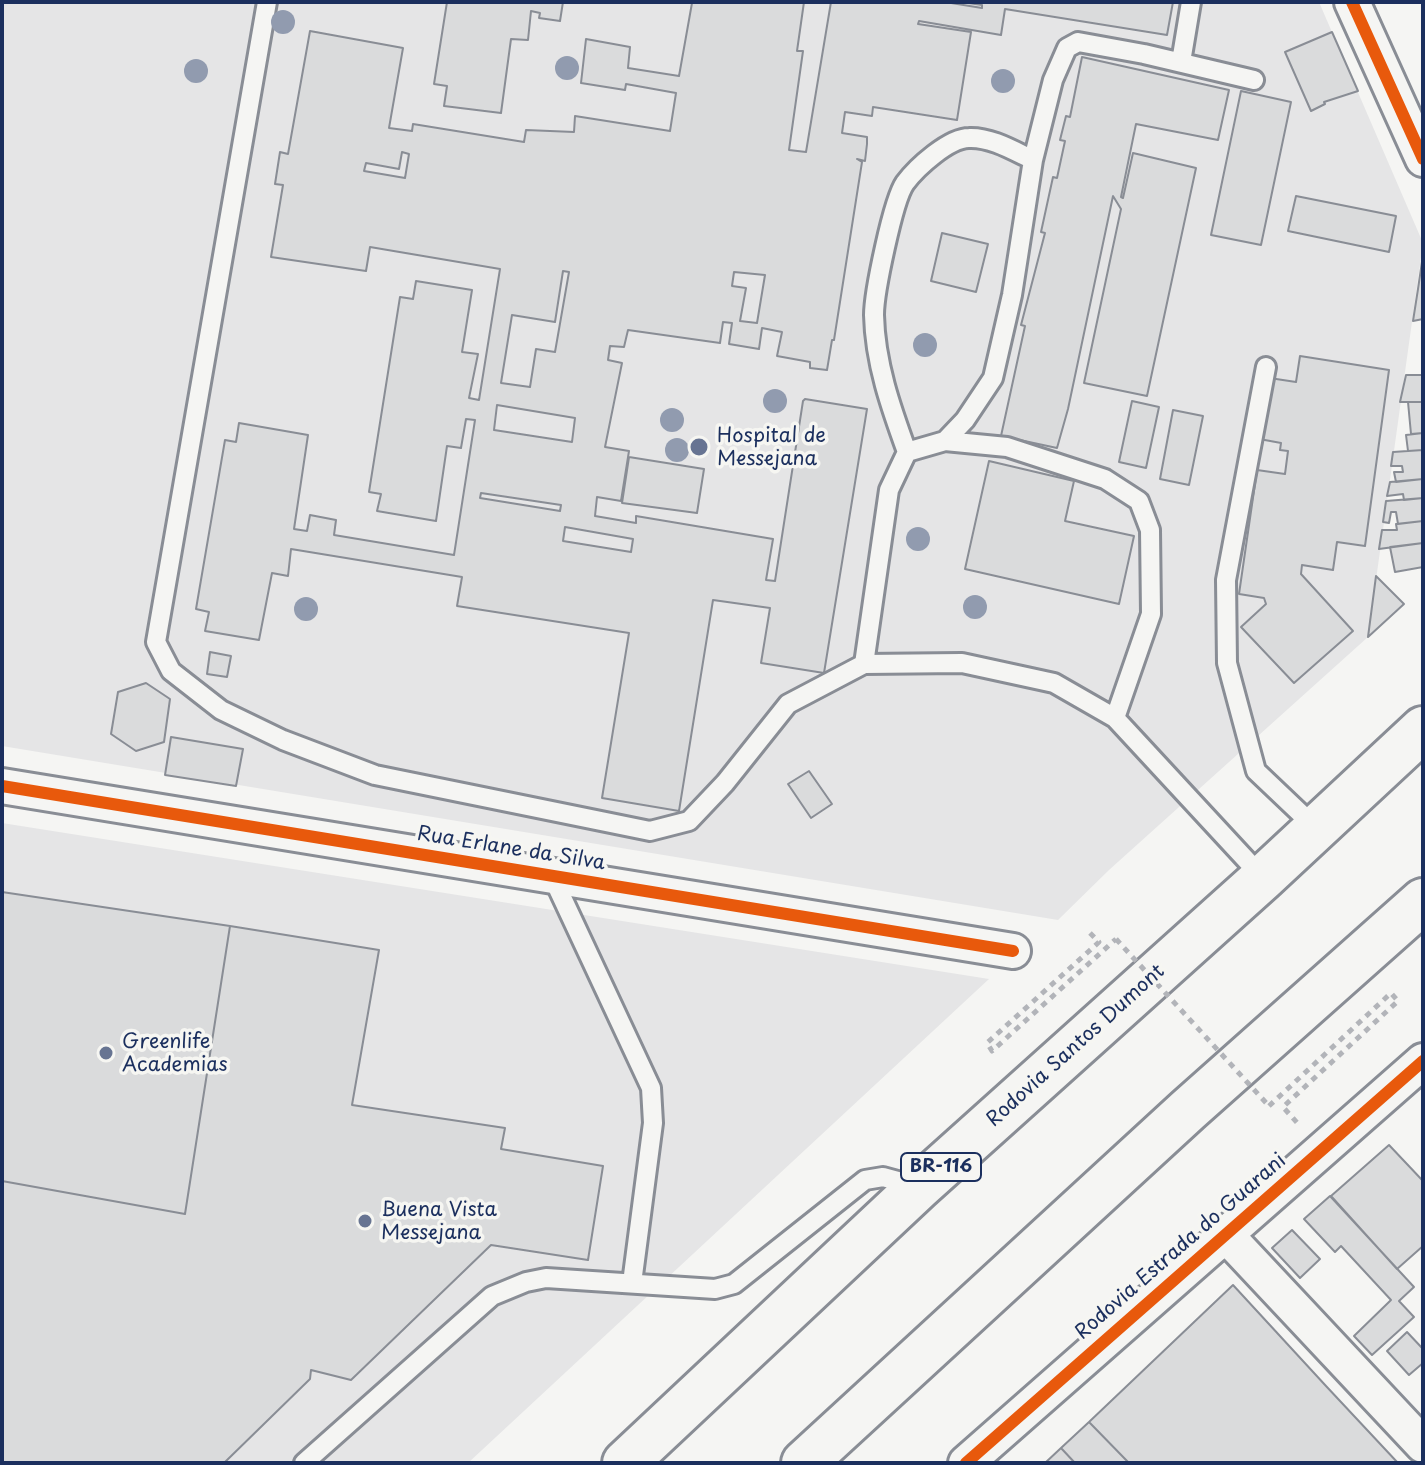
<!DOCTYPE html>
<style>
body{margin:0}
#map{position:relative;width:1425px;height:1465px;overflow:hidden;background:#f5f5f3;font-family:"Playpen Sans",sans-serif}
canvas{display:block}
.frame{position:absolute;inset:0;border:4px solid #1b2f5e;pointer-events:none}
</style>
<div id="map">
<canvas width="1425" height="1465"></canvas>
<div class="frame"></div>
</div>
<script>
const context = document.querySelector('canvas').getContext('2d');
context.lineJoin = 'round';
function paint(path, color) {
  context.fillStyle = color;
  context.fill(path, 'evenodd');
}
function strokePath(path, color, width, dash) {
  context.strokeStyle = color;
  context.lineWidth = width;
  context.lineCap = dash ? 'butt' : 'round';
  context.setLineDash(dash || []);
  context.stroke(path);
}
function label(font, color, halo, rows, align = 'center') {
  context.font = font + ' "Playpen Sans",sans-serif';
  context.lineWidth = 7;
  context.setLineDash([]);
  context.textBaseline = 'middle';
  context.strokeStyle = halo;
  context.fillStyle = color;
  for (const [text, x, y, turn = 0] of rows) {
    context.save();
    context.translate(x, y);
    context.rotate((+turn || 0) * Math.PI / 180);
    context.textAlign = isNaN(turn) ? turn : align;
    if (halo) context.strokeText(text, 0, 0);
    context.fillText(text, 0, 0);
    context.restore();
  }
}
paint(new Path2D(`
 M2 2H1319L1423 243 1368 637 1109 870 1058 920 2 746Z
 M2 823 989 979 468 1463H2Z`), '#e5e5e6');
const building = new Path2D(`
 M447 2H563L560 21 539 18 540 13 531 11 528 40 511 39 501 113 444 106 447 86 434 84Z
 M686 2H804L797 51H803L789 150 806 152 831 2H945L982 8V5L961 2H1173L1167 35 1005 9 1001 35 919 21 918 24 971 32 957 120 873 107 872 116 845 112 842 133 867 137V144L865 161 857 159 862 162 834 340H832L827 370 810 368V362L777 356 782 332 762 328 759 349 729 344 732 323 723 322 720 343 628 330 624 347 610 346 608 360 622 363 605 447 629 451 621 501 597 497 595 516 636 523V516L773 539 766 580 775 581 803 401 805 399 867 409 824 673 761 663 770 608 713 600 679 811 602 798 629 633 457 606 462 577 291 549 288 576 272 573 259 640 205 631 209 612 196 609 225 440 236 442 239 423 308 435 294 529 307 531 310 515 336 520 334 535 454 555 475 420 466 419 461 448 447 446 436 521 377 511 381 494 369 492 400 297 413 299 416 281 472 290 462 352 478 354 469 398 479 400 500 269 370 247 366 271 271 257 283 185 275 184 280 152 288 154 310 31 403 48 389 128 412 131 413 124 524 142 526 130 574 132 575 116 670 131 676 93 626 84 625 90 581 83 586 39 630 47 628 68 679 76 692 3ZM402 152 409 154 405 178 364 171 366 163 399 169ZM563 271 569 272 555 352 536 349 530 387 501 383 512 315 555 322ZM734 272 765 275 757 323 740 321 746 288 732 286ZM497 405 575 418 572 442 494 430ZM481 493 561 505 560 511 480 498ZM565 527 633 539 631 552 563 541Z
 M1332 32 1358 91 1324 102 1325 104 1311 111 1285 52Z
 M1082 57 1229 90 1218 140 1136 124 1121 197 1123 198 1133 153 1196 168 1147 396 1084 383 1121 209 1113 196 1068 409 1057 448 1001 436 1025 326 1021 325 1045 233 1041 232 1053 177 1057 178 1065 141 1060 140 1066 116 1070 117Z
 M1241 91 1291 102 1261 245 1211 235Z
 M1296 196 1396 216 1389 252 1288 231Z
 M942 233 988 244 976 292 931 281Z
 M1423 255V319L1413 321 1418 289Z
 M1300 356 1389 370 1365 546 1337 542 1333 570 1302 565 1301 574 1353 631 1294 683 1241 627 1266 604 1264 598 1239 594 1257 470 1285 474 1288 451 1280 450 1281 443 1254 438 1263 377 1296 382Z
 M1406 375H1423V402H1400Z
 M1132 401 1159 407 1146 468 1119 462Z
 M1408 402H1423V433L1411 434Z
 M1173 410 1203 416 1189 485 1160 479Z
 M1423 433V450L1408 451 1406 435Z
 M1423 450V479L1396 482 1394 472H1403L1402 466H1391L1393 452Z
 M629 457 704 469 697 513 622 503Z
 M989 461 1074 481 1065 521 1134 536 1119 604 965 569Z
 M1423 479V498L1404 500 1403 494 1387 496 1390 482Z
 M1423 498V521L1398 524 1396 512H1391L1389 523 1383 522 1386 501Z
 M1423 521V543L1379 549 1382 530H1397L1396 524Z
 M1423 543V567L1395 572 1390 547Z
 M1376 576 1404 604 1368 637Z
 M210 652 231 656 227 677 207 674Z
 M146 683 170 699 164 742 136 751 111 734 118 692Z
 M171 737 243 749 236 786 165 775Z
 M809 771 832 804 811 818 788 784Z
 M2 892 230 926 185 1214 2 1181Z
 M230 926 379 950 352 1105 505 1128 501 1149 603 1166 588 1260 491 1245 351 1380 311 1370 310 1379 224 1463H2V1181L185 1214Z
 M1389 1145 1423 1181V1246L1397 1269 1331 1196Z
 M1330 1196 1414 1287 1399 1301 1414 1317 1372 1355 1354 1336 1391 1300 1341 1246 1335 1252 1304 1219Z
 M1292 1230 1320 1259 1300 1278 1272 1248Z
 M1233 1285 1326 1386 1398 1463H1129L1089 1422Z
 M1407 1332 1423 1349V1363L1409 1375 1387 1351Z
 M1089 1422 1129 1463H1075L1061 1448Z
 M1061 1448 1075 1463H1045Z`);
paint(building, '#dadbdc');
strokePath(building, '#898d95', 2);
const lane = new Path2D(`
 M267 2 156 642 171 671 221 710 283 740 375 775 650 831 689 821 725 783 788 704 864 664 962 663 1054 683 1115 718 1263 878
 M1181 62 1191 2
 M1033 160 1053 80 1067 48 1078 42 1144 54 1254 80
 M1266 367 1226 580 1227 663 1256 771 1317 829
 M907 452C891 408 875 363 874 315 874 293 893 200 905 183 917 167 949 138 969 138 991 137 1014 151 1033 160L1012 295 993 378 965 420 945 441
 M864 664 889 490 907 452 945 441 1007 447 1105 479 1139 501 1150 530 1151 614 1115 718
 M552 876 651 1088 653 1123 632 1283
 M304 1463 492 1296 526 1282 546 1278 715 1289 734 1284 865 1180 883 1177 916 1186`);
const street = new Path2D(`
 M1352 2 1423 159
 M2 786 1013 951
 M1226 1235 1423 1445
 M966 1463 1423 1061`);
const highway = new Path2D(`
 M625 1463 919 1187 1263 878 1423 729
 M804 1463 1188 1110 1423 901`);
strokePath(lane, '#898d95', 24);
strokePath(street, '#898d95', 40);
strokePath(highway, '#898d95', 50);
strokePath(new Path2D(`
 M1090 933 1099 942 987 1043 992 1051 1116 939
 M1269 1106 1391 993 1398 1001 1283 1107 1300 1126`), '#b2b4b9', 5, [6, 6]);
strokePath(lane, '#f5f5f3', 18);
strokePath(street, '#f5f5f3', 34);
strokePath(highway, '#f5f5f3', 44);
strokePath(new Path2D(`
 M1116 939 1269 1106`), '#b2b4b9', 5, [6, 6]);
strokePath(new Path2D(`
 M1352 2 1423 159
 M2 786 1013 951
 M966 1463 1423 1061`), '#e8590c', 12);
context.fillStyle = '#919baf';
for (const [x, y] of [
 [283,22],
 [567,68],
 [196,71],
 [1003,81],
 [925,345],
 [775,401],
 [672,420],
 [677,450],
 [918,539],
 [975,607],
 [306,609]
]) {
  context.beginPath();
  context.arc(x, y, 12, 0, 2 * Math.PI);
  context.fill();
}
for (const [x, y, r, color] of [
 [699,447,10,"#677492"],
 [106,1053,8,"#677492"],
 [365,1221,8,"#677492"]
]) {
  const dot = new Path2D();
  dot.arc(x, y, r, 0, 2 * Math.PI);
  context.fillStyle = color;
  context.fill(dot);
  strokePath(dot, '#f6f6f2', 3);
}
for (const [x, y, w] of [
 [941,1167,80]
]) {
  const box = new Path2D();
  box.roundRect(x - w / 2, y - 14, w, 28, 6);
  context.fillStyle = '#f6f6f2';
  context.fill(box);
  strokePath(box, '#1b2f5e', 2);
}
label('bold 18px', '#1b2f5e', null, [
 ["BR-116",941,1167]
]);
label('20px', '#1b2f5e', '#f6f6f2', [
 ["Hospital de",717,436],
 ["Messejana",717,459],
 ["Greenlife",122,1042],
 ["Academias",122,1065],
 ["Buena Vista",381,1210],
 ["Messejana",381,1233]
], 'left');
label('20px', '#1b2f5e', '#f6f6f2', [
 ["Rua Erlane da Silva",511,849,9],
 ["Rodovia Santos Dumont",1076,1046,-42],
 ["Rodovia Estrada do Guarani",1181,1247,-41]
]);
</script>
